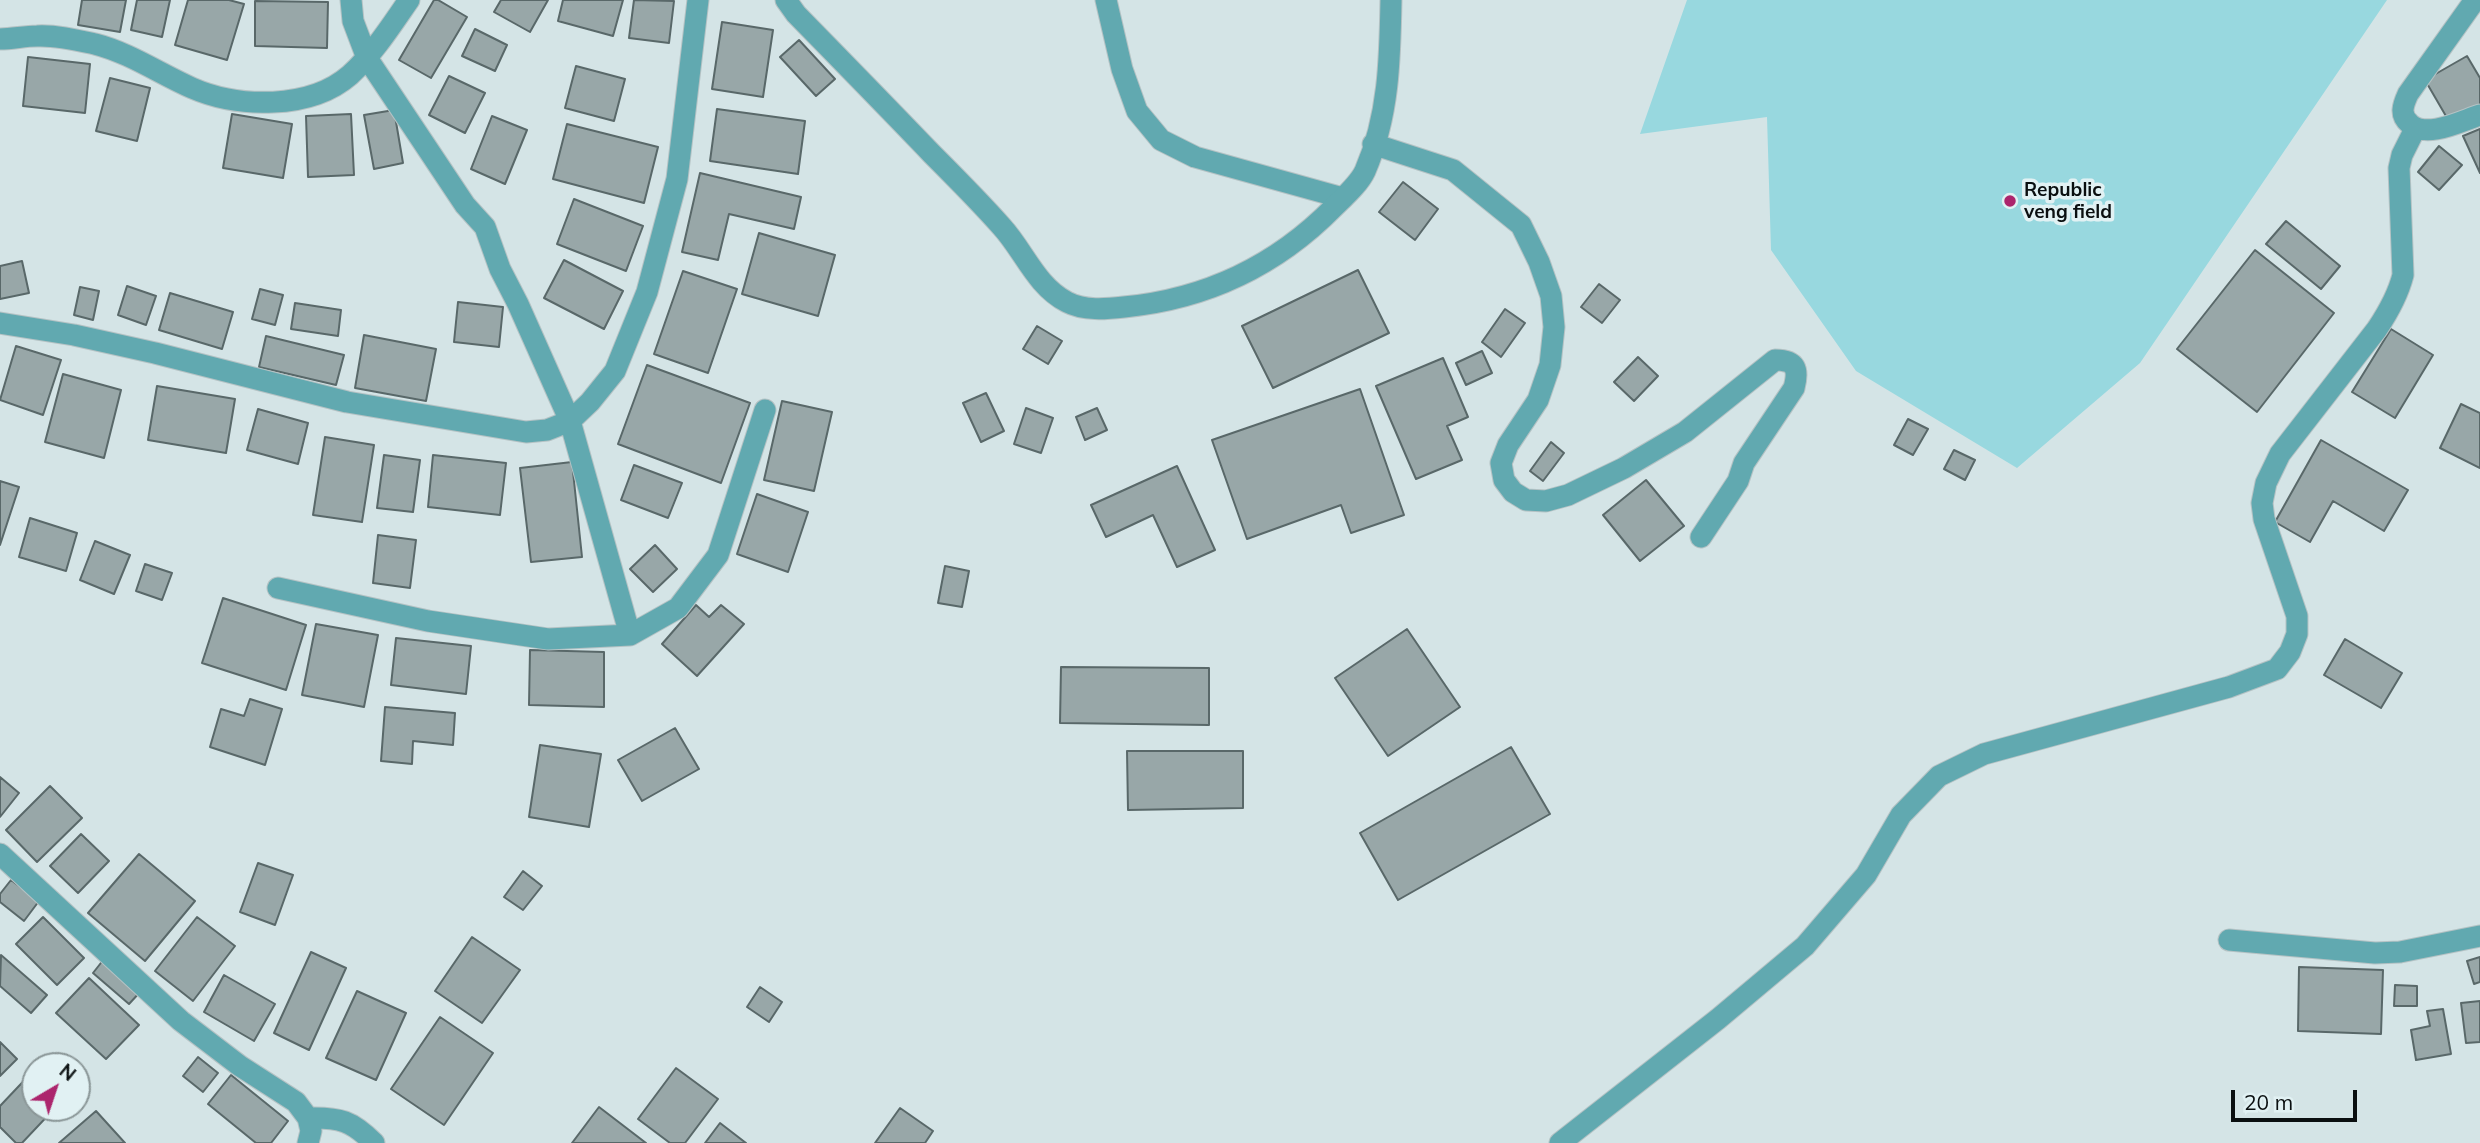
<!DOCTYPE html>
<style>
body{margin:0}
#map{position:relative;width:2480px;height:1143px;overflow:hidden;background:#d4e4e6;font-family:Mulish,sans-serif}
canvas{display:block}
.north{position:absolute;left:21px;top:1052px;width:70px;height:70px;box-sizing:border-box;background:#e1f1f3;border:2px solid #8b9798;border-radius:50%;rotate:39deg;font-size:19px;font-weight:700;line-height:28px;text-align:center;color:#0a0f10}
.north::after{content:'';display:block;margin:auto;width:24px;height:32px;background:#ac256d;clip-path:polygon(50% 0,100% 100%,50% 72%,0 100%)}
.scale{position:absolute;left:2231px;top:1090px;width:126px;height:32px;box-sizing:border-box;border:4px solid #0a0f10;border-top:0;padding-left:9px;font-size:21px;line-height:24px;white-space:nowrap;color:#0a0f10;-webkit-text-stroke:5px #e1f1f3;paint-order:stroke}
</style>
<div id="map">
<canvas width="2480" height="1143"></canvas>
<div class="north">N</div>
<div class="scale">20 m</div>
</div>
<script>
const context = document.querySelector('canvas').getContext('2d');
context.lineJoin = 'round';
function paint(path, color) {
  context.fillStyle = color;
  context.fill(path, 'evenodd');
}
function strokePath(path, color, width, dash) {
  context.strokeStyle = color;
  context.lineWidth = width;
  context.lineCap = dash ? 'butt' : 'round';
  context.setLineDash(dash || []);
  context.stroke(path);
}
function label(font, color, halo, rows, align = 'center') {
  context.font = font + ' Mulish,sans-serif';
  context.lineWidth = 7;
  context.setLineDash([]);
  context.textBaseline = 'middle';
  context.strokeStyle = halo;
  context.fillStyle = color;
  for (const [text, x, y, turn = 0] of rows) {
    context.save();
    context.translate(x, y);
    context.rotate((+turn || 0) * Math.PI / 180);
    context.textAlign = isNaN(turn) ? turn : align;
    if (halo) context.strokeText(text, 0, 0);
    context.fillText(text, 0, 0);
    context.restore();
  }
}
paint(new Path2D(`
 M1687 0H2387L2140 363 2017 468 1856 371 1771 250 1767 117 1640 134Z`), '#98d8df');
const building = new Path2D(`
 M82 0H126L120 32 78 25Z
 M137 0H170L162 37 131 30Z
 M188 0H229L244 4 227 60 175 45Z
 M434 0H438L467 17 431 78 399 60Z
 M501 0H548L530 32 494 12Z
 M563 0H623L613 36 558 21Z
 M634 0 674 1 669 43 629 38Z
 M255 1 328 2 327 48 255 46Z
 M722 22 773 30 763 97 712 89Z
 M475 29 507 45 495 71 462 56Z
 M799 40 835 79 816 96 780 57Z
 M2467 56 2480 78V106L2450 123 2425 80Z
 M28 57 90 64 85 113 23 106Z
 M576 66 625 79 614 121 565 108Z
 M449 76 485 93 465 133 429 115Z
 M110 78 150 88 137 141 96 131Z
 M717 109 805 121 798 174 710 161Z
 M394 110 403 163 374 169 364 115Z
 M232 114 292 124 283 178 223 168Z
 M351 114 354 175 308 177 306 116Z
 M492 116 527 130 505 184 471 169Z
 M567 124 658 147 644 203 553 179Z
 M2480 129V173L2463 136Z
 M2439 146 2462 165 2439 190 2418 172Z
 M700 173 801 197 794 229 729 214 718 260 682 252Z
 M1403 182 1438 209 1415 240 1379 212Z
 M574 199 643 226 626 271 557 244Z
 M2286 221 2340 266 2321 289 2266 244Z
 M759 233 835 255 818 316 742 294Z
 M2255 250 2334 313 2257 412 2177 349Z
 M564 260 623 291 604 329 544 298Z
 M22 261 29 293 0 299V266Z
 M1358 270 1389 333 1273 388 1242 326Z
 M683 271 737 289 708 373 654 354Z
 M1599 284 1620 300 1602 323 1581 307Z
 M127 286 156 296 146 325 118 315Z
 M80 287 99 291 93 320 74 315Z
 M260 289 283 295 275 325 252 319Z
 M170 293 233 312 222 349 159 330Z
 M458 302 503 307 499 347 454 342Z
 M295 303 341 310 338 336 291 329Z
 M1505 309 1525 323 1501 357 1482 342Z
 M1037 326 1062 341 1048 364 1023 349Z
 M2391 329 2433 355 2395 418 2352 392Z
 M364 335 436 349 426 401 355 388Z
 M266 336 344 355 336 385 259 367Z
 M16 346 61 360 43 415 0 400Z
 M1482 351 1492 373 1466 385 1456 363Z
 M1638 357 1658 376 1634 401 1614 382Z
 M1443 358 1468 417 1447 426 1462 460 1416 479 1376 386Z
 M647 365 750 403 721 483 618 444Z
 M63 374 121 390 104 458 45 442Z
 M157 386 235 399 226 453 148 440Z
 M1360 389 1404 515 1351 533 1341 505 1247 539 1212 440Z
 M986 393 1004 431 981 442 963 403Z
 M782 401 832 412 814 491 764 480Z
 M2461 404 2480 413V468L2440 448Z
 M1026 408 1053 418 1041 453 1014 444Z
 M1097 408 1107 430 1085 440 1076 417Z
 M258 409 308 423 298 464 247 450Z
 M1908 419 1928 429 1913 455 1894 445Z
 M325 437 374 445 362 522 313 515Z
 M2321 440 2408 490 2384 531 2333 501 2310 542 2275 522Z
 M1551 442 1564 453 1543 481 1530 471Z
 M1954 450 1975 460 1965 480 1944 469Z
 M384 455 420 460 413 512 377 508Z
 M433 455 506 463 500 515 428 507Z
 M572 462 582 557 531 562 520 468Z
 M634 465 682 483 668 518 621 500Z
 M1177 466 1215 550 1177 567 1153 515 1106 537 1091 505Z
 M1646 480 1684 526 1640 561 1603 515Z
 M0 481 19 487 0 545Z
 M757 494 808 512 788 572 737 554Z
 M30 518 77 533 66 571 19 557Z
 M378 535 416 540 410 588 373 583Z
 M95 541 130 555 114 594 80 580Z
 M655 545 677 569 653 592 630 569Z
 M145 564 172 573 162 600 136 591Z
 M945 566 969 571 962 607 938 603Z
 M223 598 306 625 286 690 202 663Z
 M696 605 709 617 721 605 744 624 697 676 662 644Z
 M316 624 378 635 364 707 302 695Z
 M1407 629 1460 707 1388 756 1335 678Z
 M396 638 471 646 466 694 391 685Z
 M2345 639 2402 673 2381 708 2324 675Z
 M530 650 604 652V707L529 705Z
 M1061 667 1209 668V725L1060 723Z
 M250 699 282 709 265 765 210 747 221 709 244 716Z
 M385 707 455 713 453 745 413 741 412 764 381 761Z
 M675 728 699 769 642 801 618 760Z
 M540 745 601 754 589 827 529 817Z
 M1511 747 1550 814 1398 900 1360 833Z
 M1127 751H1243V808L1128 810Z
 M0 777 19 793 0 817Z
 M50 786 82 818 37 862 6 830Z
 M81 834 109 861 78 893 50 866Z
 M139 854 195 901 145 961 88 913Z
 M258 863 293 875 275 925 240 912Z
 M523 871 542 886 523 910 504 897Z
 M11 880 39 901 24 921 0 902V894Z
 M43 917 84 958 57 985 16 944Z
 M197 917 235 946 193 1001 155 971Z
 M472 937 520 970 482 1023 435 991Z
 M311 952 346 968 309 1050 274 1033Z
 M1 955 47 995 31 1013 0 986Z
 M2480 957V982L2474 984 2467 961Z
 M104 959 141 991 129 1004 93 973Z
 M2299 967 2383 970 2381 1034 2298 1031Z
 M224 975 275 1004 254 1041 204 1012Z
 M89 978 139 1025 106 1059 56 1013Z
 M2395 985 2417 986V1006H2394Z
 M760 987 782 1002 769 1022 747 1007Z
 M357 991 406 1013 376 1080 326 1058Z
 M2480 1001V1042L2466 1043 2461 1003Z
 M2443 1009 2451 1054 2416 1060 2411 1030 2430 1026 2427 1011Z
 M440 1017 493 1053 444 1125 391 1089Z
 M0 1042 17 1059 0 1076Z
 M198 1057 218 1073 203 1092 183 1076Z
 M676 1068 718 1099 685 1143H670L638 1119Z
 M35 1069V1108H55L22 1143H16L0 1127V1106Z
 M231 1075 288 1121 271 1143H256L208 1104Z
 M599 1107 646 1143H572Z
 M900 1108 933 1131 925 1143H875Z
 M96 1111 125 1143H59Z
 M720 1123 746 1143H705Z`);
paint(building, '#98a7a8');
strokePath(building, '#596869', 2);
const service = new Path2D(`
 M1106 0 1122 69 1137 111 1161 140 1195 157 1343 198`);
const minor = new Path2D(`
 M351 0 353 21 367 58 465 205 485 227 500 269 518 304 570 421 630 635
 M786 0 796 14C842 61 887 107 932 154 956 178 980 202 1002 227 1024 251 1036 286 1067 302 1084 311 1106 309 1124 307 1207 299 1276 266 1334 207 1344 197 1359 184 1365 171 1389 116 1390 59 1391 0
 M2475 0 2408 94C2403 105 2399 115 2410 124 2427 139 2461 121 2480 115
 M0 39C13 39 24 36 37 36 56 35 77 40 95 44 130 53 160 74 192 88 238 108 310 110 350 75 373 54 391 26 409 0
 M1373 144 1453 170 1521 225 1539 262 1551 296 1554 327 1550 365 1538 400 1508 445 1501 463 1504 480 1513 492 1526 500 1546 501 1568 495 1624 468 1685 432 1775 360C1796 360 1799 369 1794 388L1744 463 1738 481 1701 537
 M0 323 74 335 155 353 347 402 526 432 547 430 570 421 590 402 615 371 647 292 677 179 698 0
 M278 588 428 621 548 639 630 635 678 608 718 555 765 410
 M0 854 181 1021 240 1066 296 1102 308 1118 311 1131 308 1143
 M2229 940 2375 953 2400 952 2480 936
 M308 1118C340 1117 352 1121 374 1143
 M1560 1143 1718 1019 1805 946 1866 875 1901 815 1939 776 1984 754 2229 687 2277 669 2290 652 2297 634V616L2264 519 2262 503 2266 483 2280 454 2377 329C2389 311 2398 295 2403 275L2399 168 2402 155 2415 129`);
strokePath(service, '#b4c2c4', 23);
strokePath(minor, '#b4c2c4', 23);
strokePath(service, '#61a9b0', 21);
strokePath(minor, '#61a9b0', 21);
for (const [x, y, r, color] of [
 [2010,201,7,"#ac256d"]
]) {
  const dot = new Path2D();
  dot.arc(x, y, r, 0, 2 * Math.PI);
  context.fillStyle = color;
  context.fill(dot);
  strokePath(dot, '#e1f1f3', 2.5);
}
label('bold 19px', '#0a0f10', '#e1f1f3', [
 ["Republic",2024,190],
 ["veng field",2024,212]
], 'left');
</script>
